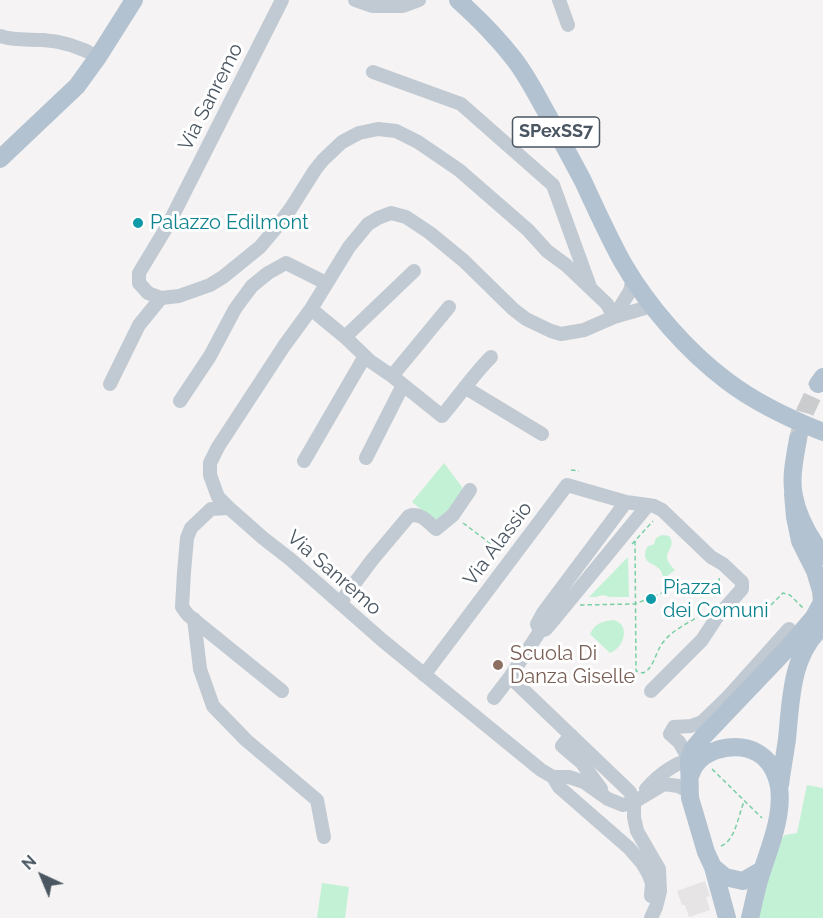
<!DOCTYPE html>
<style>
body{margin:0}
#map{position:relative;width:823px;height:918px;overflow:hidden;background:#f5f3f3;font-family:Raleway,sans-serif}
canvas{display:block}
.north{position:absolute;left:12px;top:846px;width:60px;height:60px;-webkit-text-stroke:4px #fff;paint-order:stroke;rotate:316deg;font-size:16px;font-weight:700;line-height:24px;text-align:center;color:#4a5661}
.north::after{content:'';display:block;margin:auto;width:21px;height:27px;background:#4a5661;clip-path:polygon(50% 0,100% 100%,50% 72%,0 100%)}
</style>
<div id="map">
<canvas width="823" height="918"></canvas>
<div class="north">N</div>
</div>
<script>
const context = document.querySelector('canvas').getContext('2d');
context.lineJoin = 'round';
function paint(path, color) {
  context.fillStyle = color;
  context.fill(path, 'evenodd');
}
function strokePath(path, color, width, dash) {
  context.strokeStyle = color;
  context.lineWidth = width;
  context.lineCap = dash ? 'butt' : 'round';
  context.setLineDash(dash || []);
  context.stroke(path);
}
function label(font, color, halo, rows, align = 'center') {
  context.font = font + ' Raleway,sans-serif';
  context.lineWidth = 6;
  context.setLineDash([]);
  context.textBaseline = 'middle';
  context.strokeStyle = halo;
  context.fillStyle = color;
  for (const [text, x, y, turn = 0] of rows) {
    context.save();
    context.translate(x, y);
    context.rotate((+turn || 0) * Math.PI / 180);
    context.textAlign = isNaN(turn) ? turn : align;
    if (halo) context.strokeText(text, 0, 0);
    context.fillText(text, 0, 0);
    context.restore();
  }
}
paint(new Path2D(`
 M705 881 710 896 706 897 710 910 689 917 685 905H682L677 891Z`), '#e6e4e5');
paint(new Path2D(`
 M444 463 462 487 461 499 441 520 435 521 412 502Z
 M662 535 669 536C679 549 656 552 675 570L663 579C663 559 638 569 647 547L654 544 656 538Z
 M628 557 629 597H610L603 595 596 597H589Z
 M614 620C631 625 624 648 610 653L590 634C595 623 603 621 614 620Z
 M807 785 823 788V918H757L779 841 785 835 797 833Z
 M322 883 349 887 345 918H317Z`), '#c3f1d5');
strokePath(new Path2D(`
 M798 439 805 412 818 384`), '#caccce', 18, [18, 9]);
strokePath(new Path2D(`
 M571 470 579 471
 M463 523 491 544
 M635 541 636 671 643 673C653 669 655 655 661 645 671 630 689 623 704 613
 M632 544 653 521
 M718 596 720 588 719 578
 M580 605 635 604 692 581
 M771 605 783 593 790 595 803 608
 M712 769 762 818
 M721 846C736 840 738 815 744 802`), '#7ad0a6', 1.5, [4.5, 3]);
strokePath(new Path2D(`
 M282 0 168 225 139 273V283L148 293 161 298 179 296 210 285 223 277 260 247 276 228 291 208 315 170 323 160 342 142 359 133 378 129 396 131 418 142 459 170 528 230 547 251 566 265 607 304 614 317
 M355 0 372 6H403L419 0
 M559 0 568 25
 M0 36C15 41 28 39 43 40 61 41 82 48 98 57
 M373 72 461 104 553 185 590 287
 M652 306 614 317 584 330 561 334 551 331 526 319 513 309 464 261 430 233 406 217 391 213 378 218 368 224 349 247 311 309 284 346 218 447 210 463V475L218 497 229 508 263 538 290 559 382 640 541 770 553 777H569L584 782 608 799 623 805 634 802 664 784 678 786 690 792
 M311 309 345 337 370 361 392 376 442 416C459 396 473 375 491 357
 M614 317 630 291 633 278
 M345 337 414 271
 M392 376 449 307
 M110 384 139 325 161 298
 M466 388 542 434
 M180 401 210 356 235 309 243 298 252 286 268 273 286 263 326 283
 M366 458 403 385
 M304 461 365 356
 M648 505 654 506 662 510 711 557 723 564 742 582V589L717 617 702 640 651 691
 M229 508 211 509 191 528 187 538 184 572 182 607 188 615 282 691
 M340 603 372 560 409 516C420 512 428 522 436 529L453 515 470 490
 M194 619 200 669 213 706 246 740 317 800 324 837
 M540 631 537 624 543 613 626 502
 M424 675 567 485 626 502 648 505 556 617 546 629 540 631 510 677 630 792 634 802V817L637 831 659 869 660 891 656 907 651 918
 M494 698 510 677
 M571 735 562 746 582 763 601 789
 M689 759 679 742 670 734 674 727 691 726 702 722 729 696 789 629
 M553 777 559 787 629 848 642 863 648 873 652 883 651 896
 M646 789C660 773 676 762 697 757`), '#c1cad2', 14);
strokePath(new Path2D(`
 M458 0C478 18 497 37 514 59 528 77 538 98 549 117 560 139 572 160 583 181 596 209 608 236 623 263 648 306 687 351 727 381 756 403 790 419 823 432
 M0 159 77 86 98 57 134 0
 M818 384 823 377
 M798 439C795 457 790 478 794 496 798 518 810 538 823 556
 M691 774C695 761 705 754 717 750 748 741 773 754 779 787 783 814 771 844 763 868 757 884 754 902 750 918
 M780 785C782 769 785 754 787 739 791 699 791 655 822 627
 M713 867 725 877 743 881 762 870
 M727 918 713 867 706 852 690 798 689 759 692 750 703 737 784 652 814 617 822 602 821 591 815 571 800 541 795 517 793 494`), '#b3c2d1', 18);
for (const [x, y, r, color] of [
 [138,223,6,"#0f9aa8"],
 [651,599,6,"#0f9aa8"],
 [498,665,6,"#8d6e63"]
]) {
  const dot = new Path2D();
  dot.arc(x, y, r, 0, 2 * Math.PI);
  context.fillStyle = color;
  context.fill(dot);
  strokePath(dot, '#fff', 2);
}
for (const [x, y, w] of [
 [556,132,87]
]) {
  const box = new Path2D();
  box.roundRect(x - w / 2, y - 15, w, 30, 4.5);
  context.fillStyle = '#fff';
  context.fill(box);
  strokePath(box, '#4a5661', 1.5);
}
label('bold 18px', '#4a5661', null, [
 ["SPexSS7",556,132]
]);
label('20px', '#4a5661', '#fff', [
 ["Via Sanremo",211,97,-63],
 ["Via Alassio",498,544,-53],
 ["Via Sanremo",334,573,41]
]);
label('20px', '#0d838f', '#fff', [
 ["Palazzo Edilmont",150,223],
 ["Piazza",663,588],
 ["dei Comuni",663,611]
], 'left');
label('20px', '#785e54', '#fff', [
 ["Scuola Di",510,654],
 ["Danza Giselle",510,677]
], 'left');
</script>
